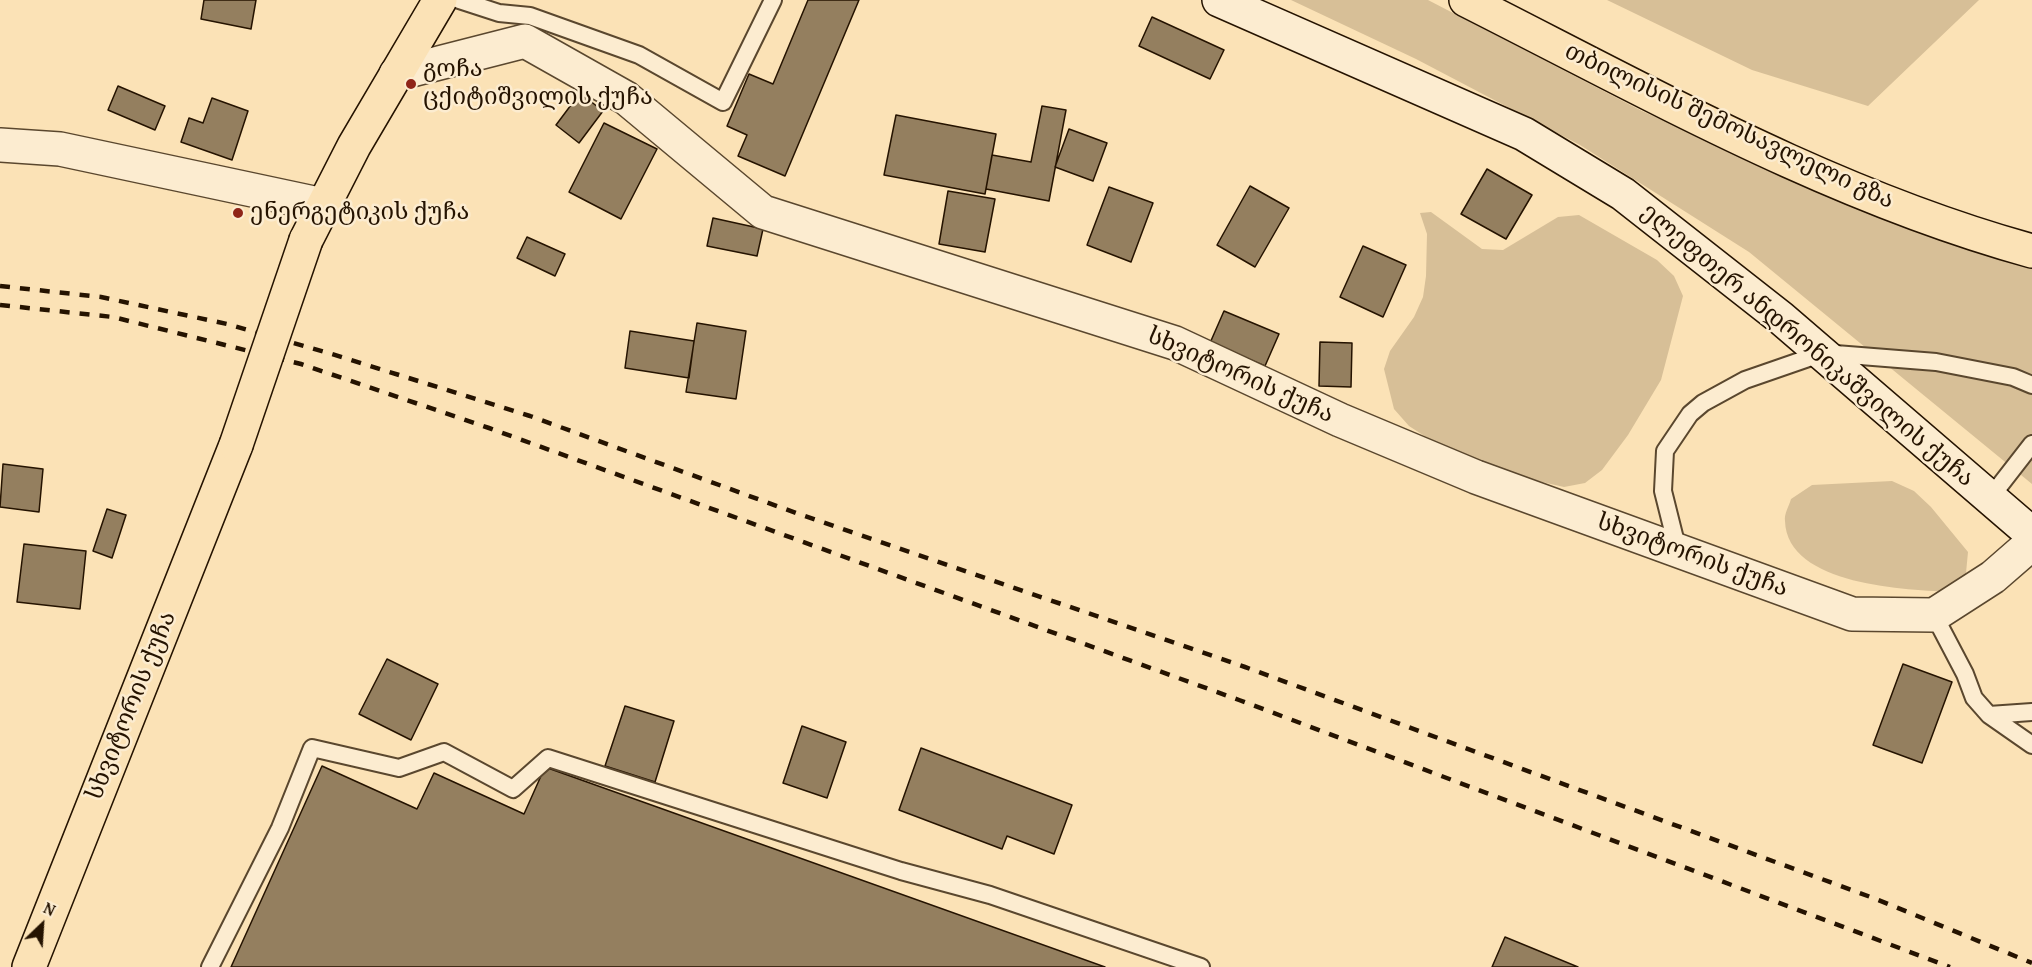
<!DOCTYPE html>
<meta charset="utf-8">
<style>
body{margin:0}
#map{position:relative;width:2032px;height:967px;overflow:hidden;background:#fbe2b6;font-family:"Gentium Book Plus",serif}
canvas{display:block}
.north{position:absolute;left:12px;top:895px;width:60px;height:60px;-webkit-text-stroke:4px #fcecd0;paint-order:stroke;rotate:25deg;font-size:16px;font-weight:700;line-height:24px;text-align:center;color:#251300}
.north::after{content:'';display:block;margin:auto;width:21px;height:27px;background:#251300;clip-path:polygon(50% 0,100% 100%,50% 72%,0 100%)}
</style>
<div id="map">
<canvas width="2032" height="967"></canvas>
<div class="north">N</div>
</div>
<script>
const context = document.querySelector('canvas').getContext('2d');
context.lineJoin = 'round';
function paint(path, color) {
  context.fillStyle = color;
  context.fill(path, 'evenodd');
}
function strokePath(path, color, width, dash) {
  context.strokeStyle = color;
  context.lineWidth = width;
  context.lineCap = dash ? 'butt' : 'round';
  context.setLineDash(dash || []);
  context.stroke(path);
}
function label(font, color, halo, rows, align = 'center') {
  context.font = font + ' "Gentium Book Plus","Noto Serif Georgian",serif';
  context.lineWidth = 5;
  context.setLineDash([]);
  context.textBaseline = 'middle';
  context.strokeStyle = halo;
  context.fillStyle = color;
  for (const [text, x, y, turn = 0] of rows) {
    context.save();
    context.translate(x, y);
    context.rotate((+turn || 0) * Math.PI / 180);
    context.textAlign = isNaN(turn) ? turn : align;
    if (halo) context.strokeText(text, 0, 0);
    context.fillText(text, 0, 0);
    context.restore();
  }
}
paint(new Path2D(`
 M1291 0H1428L1642 111 1824 192 2032 265V484L1749 252 1580 145 1416 59Z
 M1607 0H1979L1868 106 1752 70Z
 M1431 212 1482 249 1503 250 1558 217 1579 215 1657 260 1674 276 1683 296 1661 380 1628 435 1602 470 1585 483 1564 487 1503 473 1426 437 1409 426 1394 409 1384 369 1390 351 1414 317 1423 297 1426 276 1427 234 1420 213Z
 M1892 481 1914 491 1931 507 1968 552 1966 573 1954 592C1908 590 1787 586 1785 521 1784 514 1789 506 1791 499L1812 485Z`), '#d7bf97');
const building = new Path2D(`
 M204 0H256L251 29 201 19Z
 M808 0H859L785 176 738 156 747 135 727 126 749 74 773 84Z
 M1152 17 1224 50 1210 79 1139 46Z
 M118 86 165 106 155 130 108 110Z
 M580 93 603 111 579 143 556 125Z
 M212 98 248 111 232 160 181 142 189 118 203 123Z
 M1042 106 1066 110 1049 201 986 189 992 155 1031 162Z
 M896 115 996 134 985 194 884 175Z
 M604 123 657 149 621 219 569 192Z
 M1069 129 1107 143 1093 181 1055 167Z
 M1487 169 1532 195 1506 239 1461 214Z
 M1250 186 1289 208 1255 267 1217 245Z
 M1109 187 1153 203 1131 262 1087 245Z
 M948 191 995 199 985 252 939 244Z
 M713 218 763 229 757 256 707 246Z
 M527 237 565 254 555 276 517 258Z
 M1363 246 1406 265 1383 317 1340 297Z
 M1224 311 1279 334 1265 366 1210 343Z
 M697 323 746 331 736 399 686 392Z
 M630 331 694 341 689 378 625 368Z
 M1320 342 1352 343 1351 387 1319 386Z
 M3 464 43 469 39 512 0 507Z
 M107 509 126 515 112 558 93 551Z
 M24 544 86 551 80 609 17 602Z
 M387 659 438 684 411 740 359 714Z
 M1903 664 1952 682 1922 763 1873 745Z
 M625 706 674 721 655 782 605 766Z
 M802 726 846 742 827 798 783 783Z
 M921 748 1072 805 1054 854 1007 836 1002 849 899 810Z
 M322 766 417 809 434 773 524 814 545 767 1105 967H231Z
 M1505 937 1578 967H1492Z`);
paint(building, '#947f5f');
strokePath(building, '#251300', 1.5);
const lane = new Path2D(`
 M459 0 499 13 530 16 639 55 723 102 773 0
 M1990 498 2032 444
 M1678 551 1663 491 1665 451 1690 414 1703 403 1745 380 1823 353 1936 362 2013 377 2032 385
 M1934 615 1965 674 1974 698 1989 715 2032 745
 M1989 715 2032 712
 M210 967 280 828 312 748 399 768 444 752 513 789 548 758 901 871 990 895 1201 967`);
const street = new Path2D(`
 M396 74 525 41 626 98 763 212 1175 343 1340 420 1476 477 1852 614 1934 615 1993 577 2032 543
 M0 145 60 149 323 205`);
const secondary = new Path2D(`
 M1219 0 1524 134 1623 194 1781 318 2032 534`);
const primary = new Path2D(`
 M306 240 354 146 440 0
 M29 967 236 445`);
const highway = new Path2D(`
 M1466 0C1650 93 1832 196 2032 251`);
strokePath(lane, '#5a472e', 20);
strokePath(street, '#5a472e', 36);
strokePath(secondary, '#251300', 36);
strokePath(primary, '#251300', 36);
strokePath(highway, '#251300', 36);
strokePath(lane, '#fcecd0', 16);
strokePath(street, '#fcecd0', 33);
strokePath(secondary, '#fcecd0', 33);
strokePath(primary, '#fbe2b6', 33);
strokePath(highway, '#fbe2b6', 33);
strokePath(new Path2D(`
 M0 286 101 297 227 324 332 354 530 416 796 513 1245 667 1876 899 2032 963
 M0 305 113 317 301 364 489 428 1239 700 1950 967`), '#251300', 4.5, [10, 10]);
const primaryBridge = new Path2D(`
 M236 445 306 240`);
strokePath(primaryBridge, '#251300', 36, []);
strokePath(primaryBridge, '#fbe2b6', 33);
for (const [x, y, r, color] of [
 [411,84,6,"#8f2418"],
 [238,213,6,"#8f2418"]
]) {
  const dot = new Path2D();
  dot.arc(x, y, r, 0, 2 * Math.PI);
  context.fillStyle = color;
  context.fill(dot);
  strokePath(dot, '#fcecd0', 2);
}
label('24px', '#251300', '#fcecd0', [
 ["გოჩა",423,70],
 ["ცქიტიშვილის ქუჩა",423,98],
 ["ენერგეტიკის ქუჩა",250,213]
], 'left');
label('24px', '#251300', '#fcecd0', [
 ["თბილისის შემოსავლელი გზა",1729,127,25],
 ["ელეფთერ ანდრონიკაშვილის ქუჩა",1807,346,40],
 ["სხვიტორის ქუჩა",1240,376,24],
 ["სხვიტორის ქუჩა",1692,556,20],
 ["სხვიტორის ქუჩა",132,706,-68]
]);
</script>
